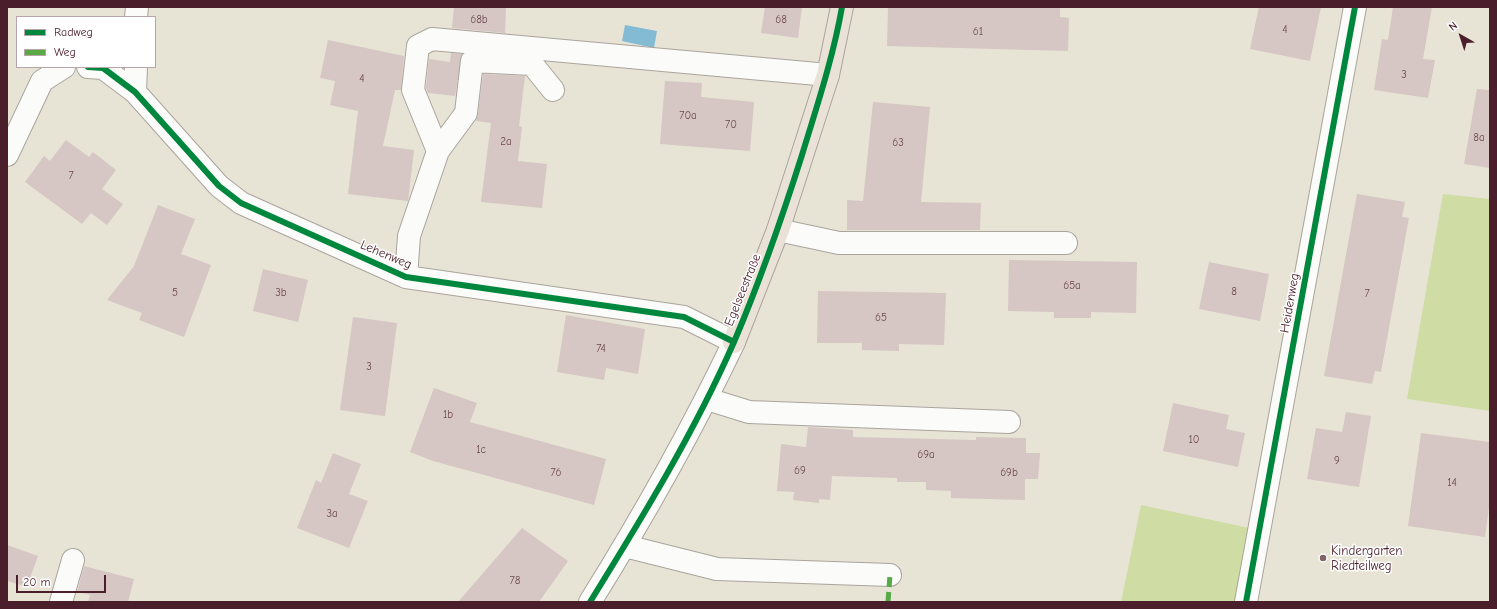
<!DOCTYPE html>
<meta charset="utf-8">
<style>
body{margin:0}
#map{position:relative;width:1497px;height:609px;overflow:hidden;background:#e7e4d6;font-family:"Comic Neue",sans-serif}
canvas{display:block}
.frame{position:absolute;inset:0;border:8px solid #4a1f2b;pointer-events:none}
.legend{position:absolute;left:16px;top:16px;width:140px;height:52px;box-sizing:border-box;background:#fff;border:1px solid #b7a5aa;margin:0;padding:5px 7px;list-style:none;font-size:12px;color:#4a1f2b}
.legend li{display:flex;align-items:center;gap:8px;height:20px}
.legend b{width:20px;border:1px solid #b7a5aa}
.north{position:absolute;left:1441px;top:16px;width:40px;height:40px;-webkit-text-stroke:3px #fff;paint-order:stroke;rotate:321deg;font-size:11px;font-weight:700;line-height:16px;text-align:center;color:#4a1f2b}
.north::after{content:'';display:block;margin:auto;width:14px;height:18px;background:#4a1f2b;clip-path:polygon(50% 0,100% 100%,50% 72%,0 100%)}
.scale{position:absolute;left:16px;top:575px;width:90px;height:18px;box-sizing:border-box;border:2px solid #4a1f2b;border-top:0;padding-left:5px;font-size:12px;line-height:14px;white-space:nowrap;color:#4a1f2b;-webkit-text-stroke:3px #fff;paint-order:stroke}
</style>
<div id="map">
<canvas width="1497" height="609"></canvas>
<div class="frame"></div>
<ul class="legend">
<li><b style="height:5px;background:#00873e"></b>Radweg</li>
<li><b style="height:5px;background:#57aa44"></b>Weg</li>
</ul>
<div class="north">N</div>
<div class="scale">20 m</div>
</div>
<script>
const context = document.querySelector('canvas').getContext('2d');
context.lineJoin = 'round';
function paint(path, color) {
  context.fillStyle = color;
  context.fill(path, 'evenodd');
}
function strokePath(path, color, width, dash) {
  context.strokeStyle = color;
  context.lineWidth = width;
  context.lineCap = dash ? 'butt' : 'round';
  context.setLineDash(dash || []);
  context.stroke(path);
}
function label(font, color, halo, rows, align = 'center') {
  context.font = font + ' "Comic Neue",sans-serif';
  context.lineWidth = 3;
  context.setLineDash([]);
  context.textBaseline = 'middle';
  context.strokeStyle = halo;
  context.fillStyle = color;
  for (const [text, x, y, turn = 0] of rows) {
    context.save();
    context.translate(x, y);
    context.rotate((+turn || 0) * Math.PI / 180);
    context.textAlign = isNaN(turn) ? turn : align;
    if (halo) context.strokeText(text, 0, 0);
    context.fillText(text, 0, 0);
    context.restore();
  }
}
paint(new Path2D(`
 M1443 194 1490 199V411L1407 399Z
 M1141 505 1254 529 1238 602H1121Z`), '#cfdca4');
paint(new Path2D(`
 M625 25 657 31 654 48 622 41Z`), '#82bbd3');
paint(new Path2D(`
 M454 7H506L505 33 452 28Z
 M765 7H802L798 38 761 33Z
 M888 7H1060V17L1069 18 1068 51 887 46Z
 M1259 7H1321L1310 61 1250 49Z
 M1393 7H1432L1423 59 1435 60 1428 98 1374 90 1382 39 1388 40Z
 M328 40 404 56 401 90H395L383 146 414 150 408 201 348 194 358 111 330 105 335 81 320 78Z
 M451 53 462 54 455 96 428 93 426 88 429 59 450 62Z
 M483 74 525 76 519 126 522 127 518 161 547 164 542 208 481 202 491 123 476 121 478 114Z
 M665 81 702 83 701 97 754 102 750 151 660 144Z
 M1477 89 1490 90V168L1464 164Z
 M873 102 930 107 921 202 981 203 980 230H847V200L863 201Z
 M66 140 89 157 93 152 116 170 102 189 123 204 107 225 91 213 82 224 25 182 44 156 50 161Z
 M1357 194 1405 202 1402 217 1409 218 1381 372 1375 371 1372 384 1324 376Z
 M158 205 195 219 181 254 211 265 184 337 139 320 142 313 107 300 134 266Z
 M1009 260 1137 262 1136 313 1091 312V318H1054V312L1008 311Z
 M1209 262 1269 274 1260 321 1199 309Z
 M263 269 308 280 298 322 253 311Z
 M818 291 946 293 944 345 899 344V351L862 350V343H817Z
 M566 315 645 329 638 374 606 368 604 380 557 372Z
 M353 317 397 323 385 416 340 410Z
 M434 388 477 403 470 422 606 459 594 505 433 461 410 452Z
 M1173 403 1229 415 1226 429 1245 433 1238 467 1163 451Z
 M1346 412 1371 416 1359 487 1307 479 1316 428 1342 432Z
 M808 427 853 430V437L976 440V437L1026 438V453H1040L1038 479H1025V500L951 498V491L926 490V482H897V478L832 476 830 500 819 499V503L793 500 794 492 777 491 781 444 806 447Z
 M1421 433 1490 442V500L1485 537 1408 526Z
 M333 453 361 464 349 494 368 501 349 548 297 528 316 480 321 483Z
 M522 528 568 561 539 602H458Z
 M7 545 38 556 27 587 7 581Z
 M84 566 134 579 128 602H88L90 595 77 592Z`), '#d6c6c4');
const minor = new Path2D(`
 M136 17 137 7
 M88 67 103 68 135 92 219 186 241 203 406 277 684 317 734 342C691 432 643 517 590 602
 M135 92 136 67
 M438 151 413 90 418 46 432 39 828 75
 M7 155 42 81 64 67
 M778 230 839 243H1066
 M406 277 409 236 438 151 466 113 472 61 532 64 553 90
 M707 399 749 412 1009 422
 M625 546 717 569 890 575
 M61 602 73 560
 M1246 602 1355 7`);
const major = new Path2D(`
 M734 342 778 230 828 75 842 7`);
strokePath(minor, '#aaa49d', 24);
strokePath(major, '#aaa49d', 24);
strokePath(minor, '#fbfbf9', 22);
strokePath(major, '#eae2d7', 22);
strokePath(new Path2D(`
 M888 602 890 575`), '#57aa44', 5, [10, 5]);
strokePath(new Path2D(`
 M88 67 103 68 135 92 219 186 241 203 406 277 684 317 734 342
 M590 602C642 518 694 433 734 342 760 281 782 218 802 155 817 106 833 58 842 7
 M1246 602 1355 7`), '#00873e', 6);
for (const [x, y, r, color] of [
 [1323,558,4,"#816467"]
]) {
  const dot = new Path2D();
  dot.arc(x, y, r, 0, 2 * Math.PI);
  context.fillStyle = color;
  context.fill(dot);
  strokePath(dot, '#fff', 1.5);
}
label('11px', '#6d4951', null, [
 ["68b",479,20],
 ["68",781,20],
 ["4",1285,30],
 ["61",978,32],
 ["3",1404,75],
 ["4",362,79],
 ["70a",688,116],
 ["70",731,125],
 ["8a",1479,138],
 ["2a",506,142],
 ["63",898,143],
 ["7",71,176],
 ["65a",1072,286],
 ["8",1234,292],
 ["5",175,293],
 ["3b",281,293],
 ["7",1367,294],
 ["65",881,318],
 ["74",601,349],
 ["3",369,367],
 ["1b",448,415],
 ["10",1194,440],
 ["1c",481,450],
 ["69a",926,455],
 ["9",1337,461],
 ["69",800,471],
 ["76",556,473],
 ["69b",1009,473],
 ["14",1452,483],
 ["3a",332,514],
 ["78",515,581]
]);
label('13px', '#4a1f2b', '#fff', [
 ["Lehenweg",386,255,23],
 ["Egelseestraße",743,290,-68],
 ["Heidenweg",1290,303,-80]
]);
label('13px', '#4a1f2b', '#fff', [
 ["Kindergarten",1331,551],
 ["Riedteilweg",1331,566]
], 'left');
</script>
